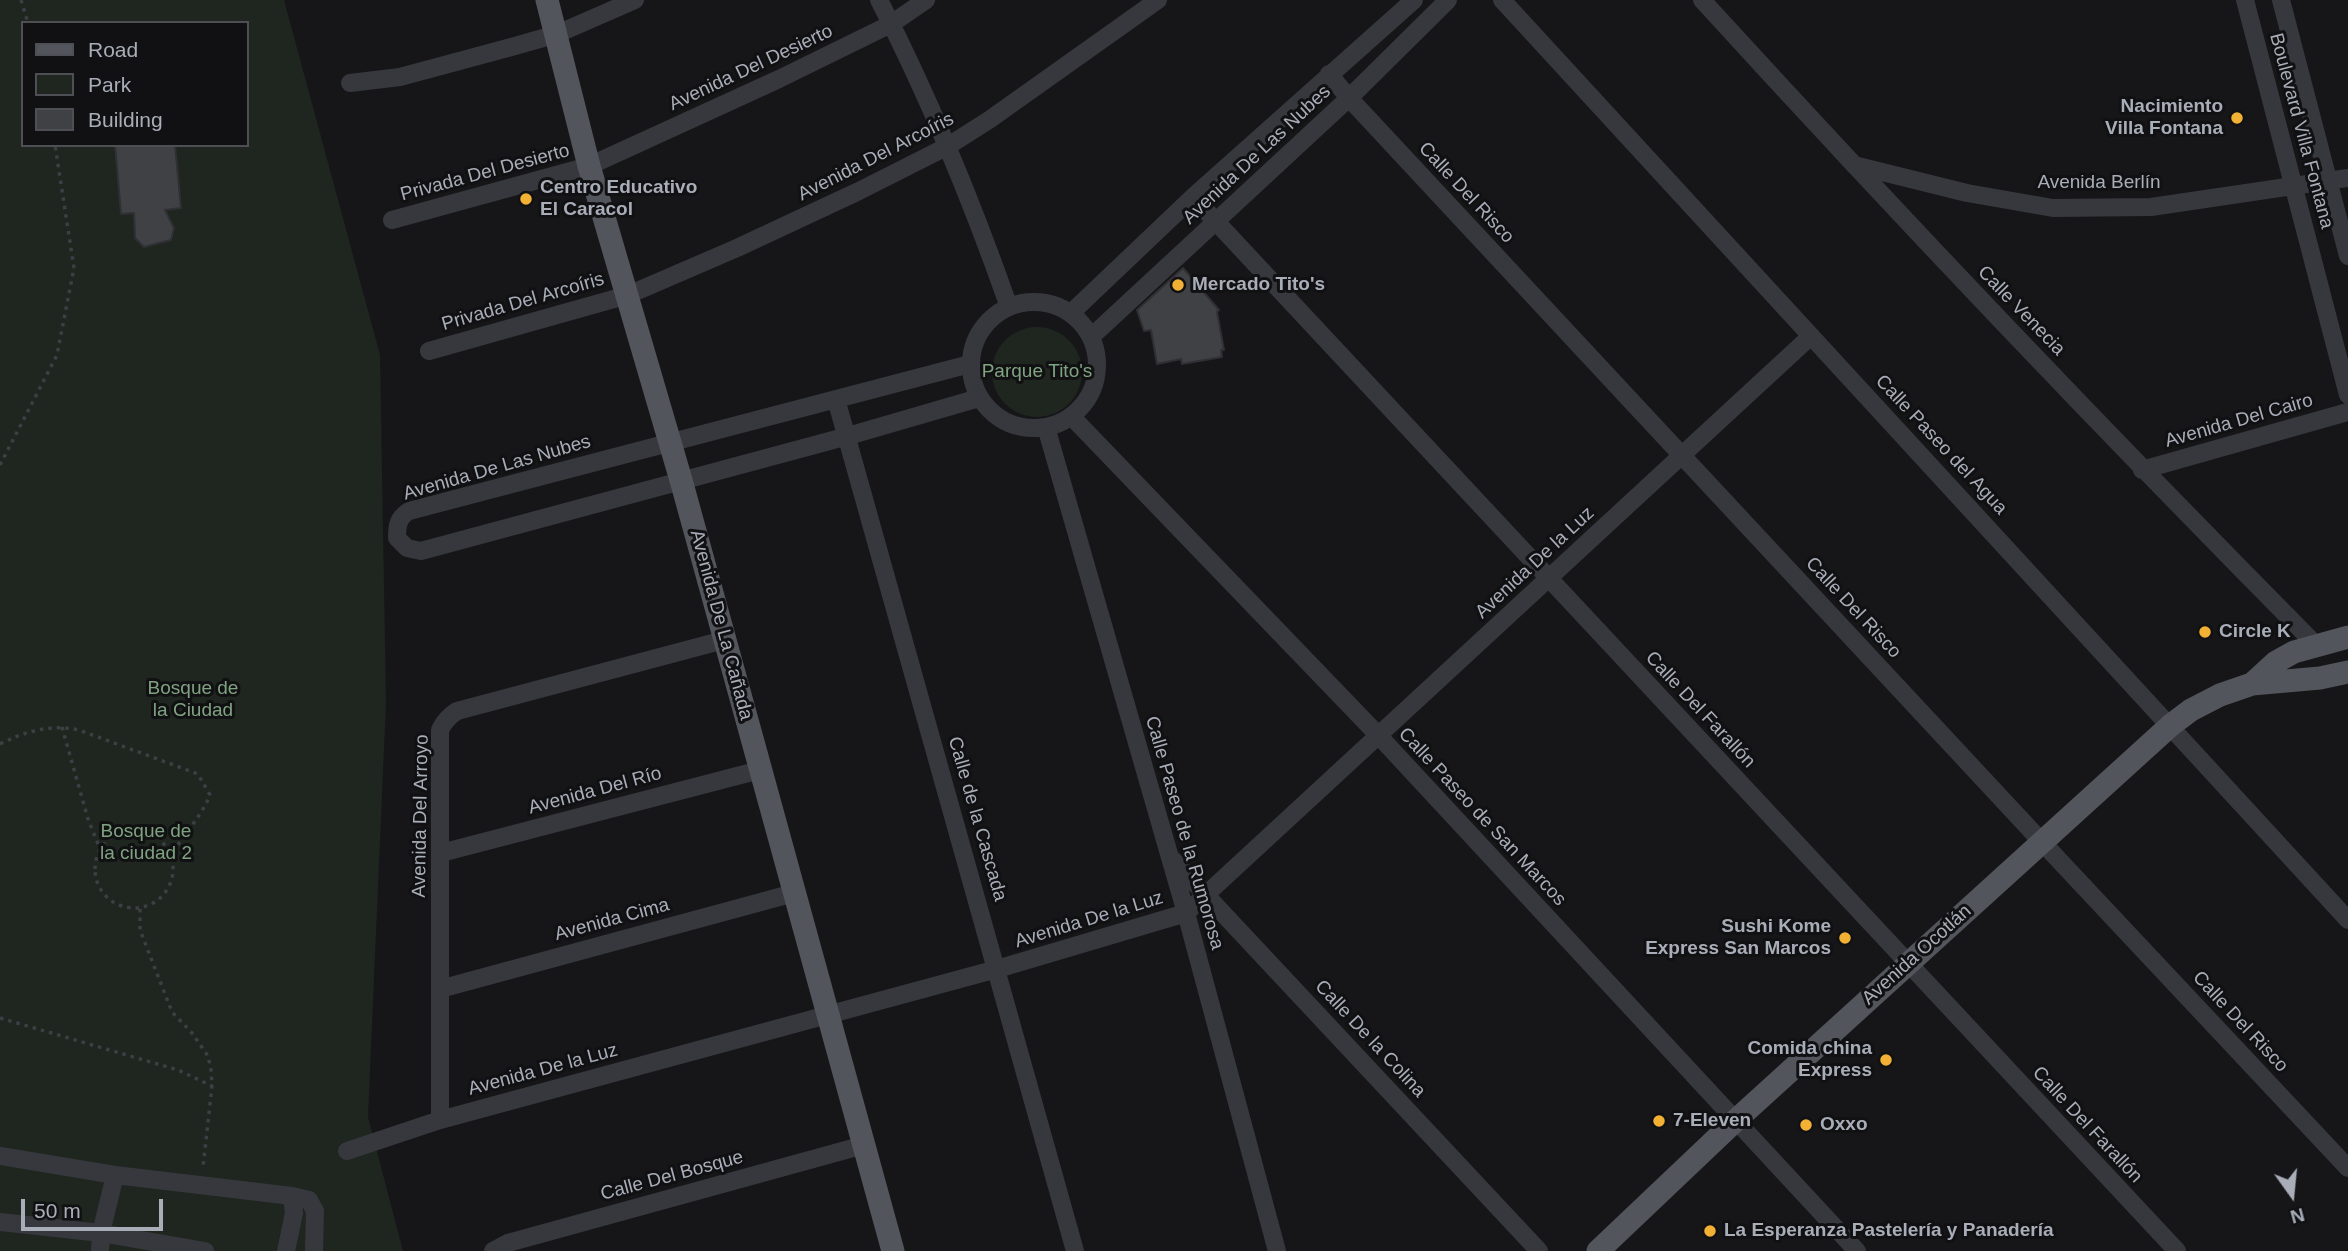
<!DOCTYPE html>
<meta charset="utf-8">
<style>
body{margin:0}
#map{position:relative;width:2348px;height:1251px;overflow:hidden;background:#161618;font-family:Arial,sans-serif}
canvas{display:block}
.legend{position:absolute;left:21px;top:21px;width:228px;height:126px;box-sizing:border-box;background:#111113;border:2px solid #4d4f55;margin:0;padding:9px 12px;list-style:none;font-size:21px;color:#a8adb8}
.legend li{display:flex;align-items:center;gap:14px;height:35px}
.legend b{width:35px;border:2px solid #4d4f55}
.north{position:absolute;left:2257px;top:1160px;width:70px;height:70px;-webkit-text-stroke:5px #111113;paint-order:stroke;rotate:165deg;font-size:19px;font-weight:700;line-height:28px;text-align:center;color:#a8adb8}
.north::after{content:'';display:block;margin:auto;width:24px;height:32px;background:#a8adb8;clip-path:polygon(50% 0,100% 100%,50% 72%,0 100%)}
.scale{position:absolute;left:21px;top:1199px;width:142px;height:32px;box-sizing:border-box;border:4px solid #a8adb8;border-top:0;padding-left:9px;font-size:21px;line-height:24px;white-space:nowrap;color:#a8adb8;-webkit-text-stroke:5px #111113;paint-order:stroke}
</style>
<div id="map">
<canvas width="2348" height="1251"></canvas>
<ul class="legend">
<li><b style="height:9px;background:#53555c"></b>Road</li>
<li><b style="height:19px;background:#1e261f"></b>Park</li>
<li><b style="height:19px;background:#404145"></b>Building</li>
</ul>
<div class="north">N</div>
<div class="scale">50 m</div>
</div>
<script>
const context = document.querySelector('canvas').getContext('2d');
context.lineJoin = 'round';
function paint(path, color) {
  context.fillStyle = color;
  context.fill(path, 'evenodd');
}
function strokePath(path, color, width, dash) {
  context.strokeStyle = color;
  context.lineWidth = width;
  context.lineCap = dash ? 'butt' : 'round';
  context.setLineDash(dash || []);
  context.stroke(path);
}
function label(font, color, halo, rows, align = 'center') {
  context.font = font + ' Arial,sans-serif';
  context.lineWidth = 6;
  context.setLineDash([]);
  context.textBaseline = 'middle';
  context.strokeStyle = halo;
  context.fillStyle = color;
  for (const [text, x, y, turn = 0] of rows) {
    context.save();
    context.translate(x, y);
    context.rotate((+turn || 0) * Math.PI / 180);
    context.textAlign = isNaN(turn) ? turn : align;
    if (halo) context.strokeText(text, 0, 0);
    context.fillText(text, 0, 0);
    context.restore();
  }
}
paint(new Path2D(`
 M0 0H284L380 355 386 703 368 1117 403 1251H0ZM23 23H247V145H23Z
 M992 372a45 45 0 1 1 90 0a45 45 0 1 1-90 0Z`), '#1e261f');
const building = new Path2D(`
 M115 145H175L181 208 165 210 174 228 171 240 144 247 135 238 134 213 121 214Z
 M1183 268 1219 310 1217 312 1224 350H1221L1222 357 1182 364 1181 359 1157 364 1151 330 1144 331 1137 310Z`);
paint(building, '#404145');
strokePath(building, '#303034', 2);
strokePath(new Path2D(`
 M21 0 28 23
 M0 465 57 355 74 268 55 145
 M62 727 88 819 100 849
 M0 744C26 731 51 724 79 730L198 774 210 795C201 817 184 834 172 854
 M95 869a39 39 0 1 1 78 0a39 39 0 1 1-78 0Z
 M140 909V930L172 1012 192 1033 208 1056 211 1070 212 1086 203 1167
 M0 1018 178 1070 212 1086`), '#3d3f44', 3.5, [3.5, 5]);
strokePath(new Path2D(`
 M879 0C930 99 972 202 1009 307
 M1502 0 2348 920
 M1702 0C1902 219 2107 434 2316 645
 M2245 0 2348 395
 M2281 0 2348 256
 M1329 74 1349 98 2041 841 2348 1168
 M350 83 400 77 515 46 557 34 635 0
 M1854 165 1967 193 2053 208 2151 207 2348 178
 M1193 197 2177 1251
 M392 220 589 166 779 79 891 24 926 0
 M971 365a63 63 0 1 1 126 0a63 63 0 1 1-126 0Z
 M1071 313 1193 197 1414 0
 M1091 337 1349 98 1448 0
 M429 351 628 295 737 248 859 191 948 146 989 120 1158 0
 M970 364 409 511C398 518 397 525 397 538L407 548 421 551 848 436 979 398
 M836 399 1075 1251
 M1071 416 1379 736 1857 1251
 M1046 427 1186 913 1277 1251
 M2142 470 2348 412
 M441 853 760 770
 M1173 860 1539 1251
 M440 989 794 893
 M440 1120V730C444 721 449 716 457 711L724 640
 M347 1151 440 1120 997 969 1186 913 1811 336
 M0 1156 115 1175 101 1233 100 1251
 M115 1175 292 1196 294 1213 286 1251
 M292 1196 309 1200 315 1211 314 1251
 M0 1222 101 1233 205 1251
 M493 1251 508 1243 864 1145`), '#37383d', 18);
strokePath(new Path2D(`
 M547 0 589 166 681 480 893 1251
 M2252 684 2276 662 2294 652 2348 637
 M1598 1251 1735 1121 2171 725 2191 710 2220 695 2252 684 2320 678 2348 672`), '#53555c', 23);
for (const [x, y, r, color] of [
 [2237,118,7,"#f2b134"],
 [526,199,7,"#f2b134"],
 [1178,285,7,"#f2b134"],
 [2205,632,7,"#f2b134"],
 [1845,938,7,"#f2b134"],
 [1886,1060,7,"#f2b134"],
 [1659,1121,7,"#f2b134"],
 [1806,1125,7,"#f2b134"],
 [1710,1231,7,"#f2b134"]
]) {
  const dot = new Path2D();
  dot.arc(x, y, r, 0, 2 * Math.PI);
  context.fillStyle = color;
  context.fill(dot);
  strokePath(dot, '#111113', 2.5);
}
label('19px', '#a8adb8', '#111113', [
 ["Avenida Del Desierto",751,68,-25],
 ["Boulevard Villa Fontana",2301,131,75],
 ["Avenida De Las Nubes",1257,155,-43],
 ["Avenida Del Arcoíris",876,157,-27],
 ["Privada Del Desierto",485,173,-15],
 ["Avenida Berlín",2099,183],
 ["Calle Del Risco",1466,193,47],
 ["Privada Del Arcoíris",523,302,-16],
 ["Calle Venecia",2021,311,46],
 ["Avenida Del Cairo",2239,421,-16],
 ["Calle Paseo del Agua",1941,445,47],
 ["Avenida De Las Nubes",497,468,-16],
 ["Avenida De la Luz",1535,563,-43],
 ["Calle Del Risco",1853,608,47],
 ["Avenida De La Cañada",721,625,75],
 ["Calle Del Farallón",1700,710,47],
 ["Avenida Del Río",595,791,-15],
 ["Avenida Del Arroyo",421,816,-89],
 ["Calle Paseo de San Marcos",1482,817,47],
 ["Calle de la Cascada",977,819,74],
 ["Calle Paseo de la Rumorosa",1184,833,74],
 ["Avenida Cima",612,920,-15],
 ["Avenida De la Luz",1089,920,-17],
 ["Avenida Ocotlán",1917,955,-42],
 ["Calle Del Risco",2240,1022,47],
 ["Calle De la Colina",1370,1039,47],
 ["Avenida De la Luz",543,1070,-15],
 ["Calle Del Farallón",2087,1125,47],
 ["Calle Del Bosque",672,1176,-15]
]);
label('bold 19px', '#a8adb8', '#111113', [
 ["Nacimiento",2223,107,"right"],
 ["Villa Fontana",2223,129,"right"],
 ["Centro Educativo",540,188],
 ["El Caracol",540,210],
 ["Mercado Tito's",1192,285],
 ["Circle K",2219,632],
 ["Sushi Kome",1831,927,"right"],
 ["Express San Marcos",1831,949,"right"],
 ["Comida china",1872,1049,"right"],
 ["Express",1872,1071,"right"],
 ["7-Eleven",1673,1121],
 ["Oxxo",1820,1125],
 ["La Esperanza Pastelería y Panadería",1724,1231]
], 'left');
label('19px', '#7fa381', '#111113', [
 ["Parque Tito's",1037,372],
 ["Bosque de",193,689],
 ["la Ciudad",193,711],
 ["Bosque de",146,832],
 ["la ciudad 2",146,854]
]);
</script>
